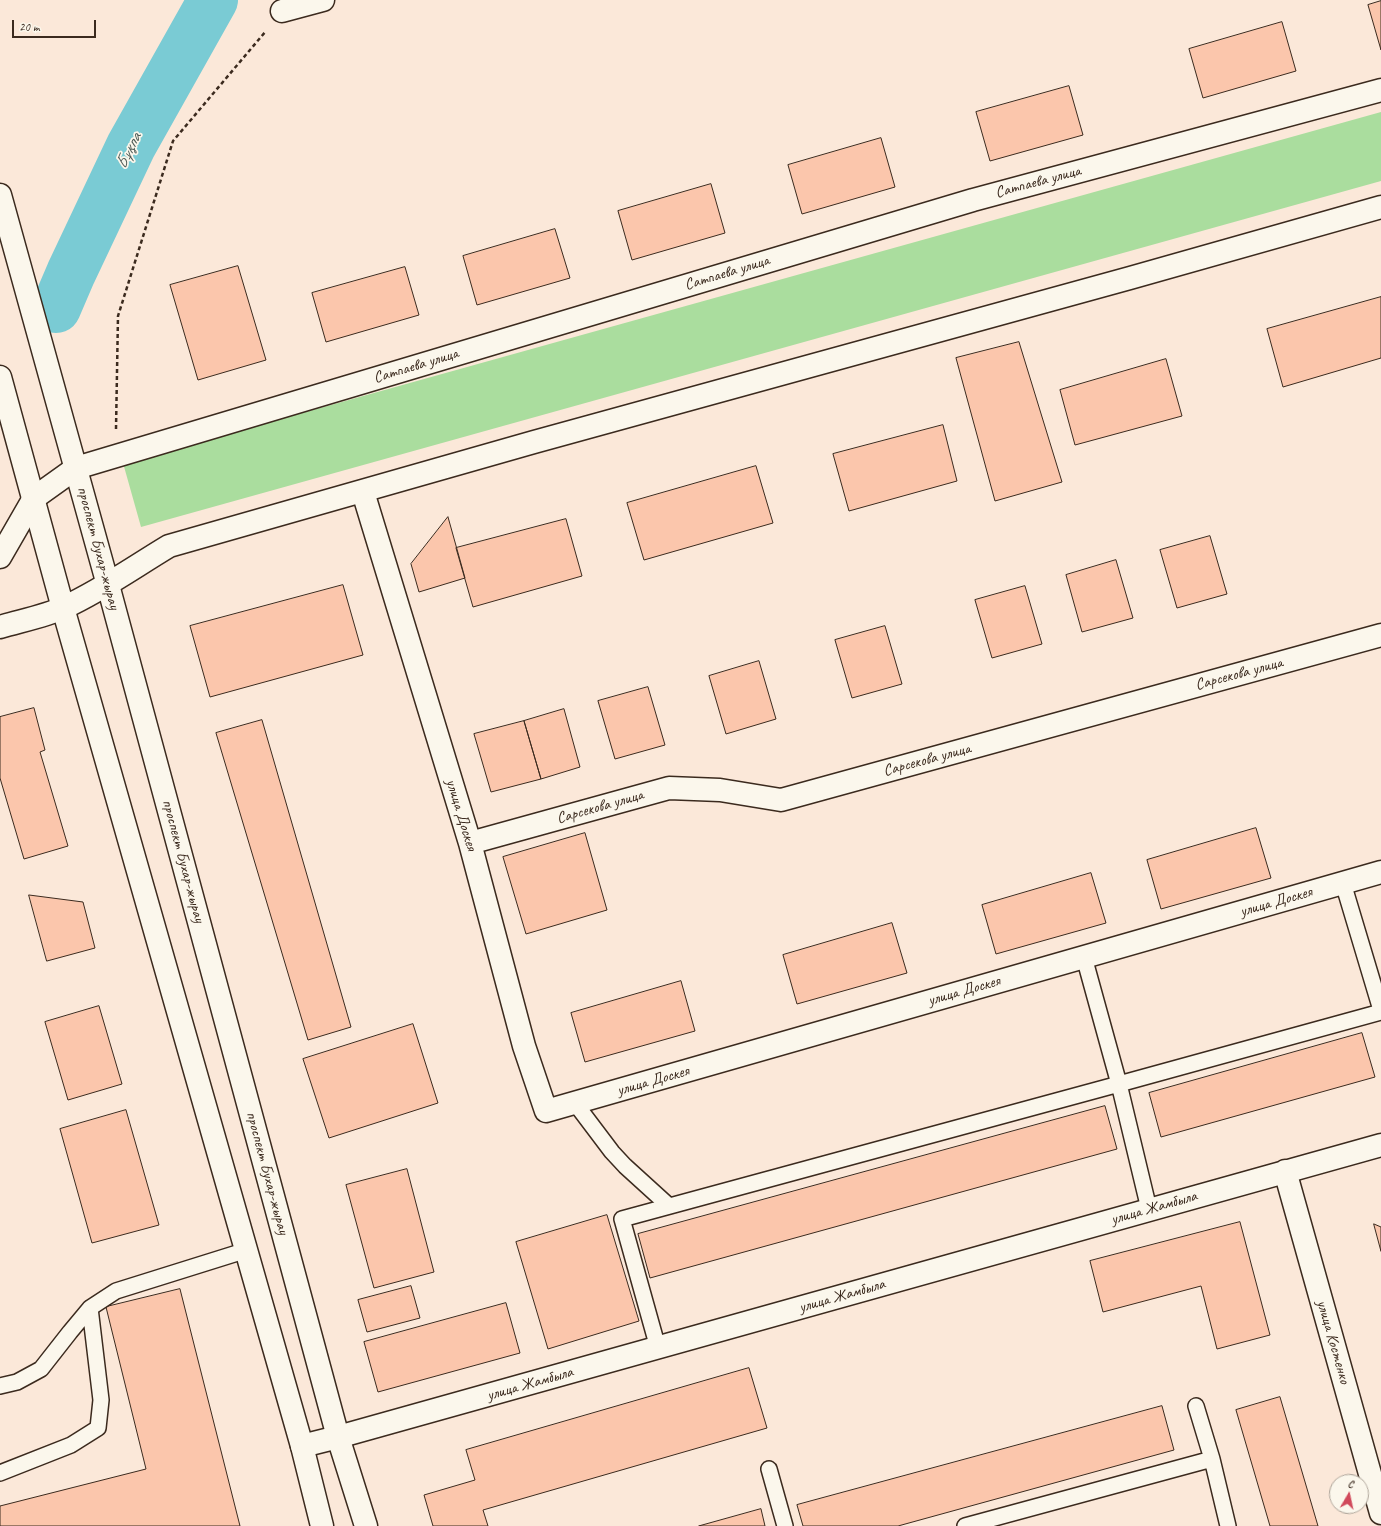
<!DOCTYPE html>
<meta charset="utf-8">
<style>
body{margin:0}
#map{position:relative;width:1381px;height:1526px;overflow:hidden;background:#fbe8d9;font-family:Caveat,sans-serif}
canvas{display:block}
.north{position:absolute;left:1329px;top:1474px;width:40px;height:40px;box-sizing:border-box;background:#fbf7ec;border:1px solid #aea59a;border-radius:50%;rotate:9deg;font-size:11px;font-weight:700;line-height:16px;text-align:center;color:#3b2a1e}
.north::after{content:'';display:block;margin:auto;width:14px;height:18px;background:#d1495b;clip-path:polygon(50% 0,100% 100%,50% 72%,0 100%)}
.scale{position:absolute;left:12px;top:20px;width:84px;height:18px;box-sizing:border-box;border:2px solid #3b2a1e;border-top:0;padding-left:5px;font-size:12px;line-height:14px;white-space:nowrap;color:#3b2a1e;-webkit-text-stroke:3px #fbf7ec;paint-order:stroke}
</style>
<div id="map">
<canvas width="1381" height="1526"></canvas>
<div class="north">С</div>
<div class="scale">20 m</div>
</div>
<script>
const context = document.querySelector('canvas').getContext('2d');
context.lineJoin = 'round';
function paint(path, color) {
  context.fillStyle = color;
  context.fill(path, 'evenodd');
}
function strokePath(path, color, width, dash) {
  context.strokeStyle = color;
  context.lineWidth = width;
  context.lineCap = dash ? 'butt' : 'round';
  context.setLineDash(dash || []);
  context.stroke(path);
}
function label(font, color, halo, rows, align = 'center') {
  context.font = font + ' Caveat,sans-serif';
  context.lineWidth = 3.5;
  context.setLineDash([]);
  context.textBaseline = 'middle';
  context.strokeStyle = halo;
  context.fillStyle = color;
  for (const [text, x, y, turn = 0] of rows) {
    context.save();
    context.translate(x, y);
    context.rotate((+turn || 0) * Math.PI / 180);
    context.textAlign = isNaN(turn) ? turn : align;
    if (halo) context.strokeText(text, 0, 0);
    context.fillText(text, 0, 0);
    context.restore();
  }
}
paint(new Path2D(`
 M1381 112V181L141 527 123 463Z`), '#aadd9e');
strokePath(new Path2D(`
 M56 308 71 273 131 146 213 0`), '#7acbd4', 50);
const building = new Path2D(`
 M1381 1V50L1368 5Z
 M1282 22 1296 71 1203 98 1189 49Z
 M1069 86 1083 135 990 161 976 112Z
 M881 138 895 187 802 214 788 165Z
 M711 184 725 233 632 260 618 211Z
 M555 229 570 278 477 305 463 256Z
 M238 266 266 360 198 380 170 285Z
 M405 267 419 315 326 342 312 293Z
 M1381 297V358L1283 387 1267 329Z
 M1019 342 1062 482 995 501 956 358Z
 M1166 359 1182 416 1075 445 1060 390Z
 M943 425 957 481 849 511 833 454Z
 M756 466 773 523 644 560 627 503Z
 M448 517 465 578 419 592 411 564Z
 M566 519 582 576 473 607 456 548Z
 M1210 536 1227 594 1177 608 1160 550Z
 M1116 560 1133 618 1082 632 1066 575Z
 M343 585 363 655 210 697 190 626Z
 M1025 586 1042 644 992 658 975 600Z
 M885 626 902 684 852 698 835 640Z
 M759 661 776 719 726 734 709 676Z
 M648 687 665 745 615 759 598 701Z
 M34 708 45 750 40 752 68 846 24 859 0 778V717Z
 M564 709 580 767 541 779 524 721Z
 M262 720 351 1027 308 1040 216 733Z
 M524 721 541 779 491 792 474 734Z
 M1256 828 1271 878 1161 909 1147 860Z
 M585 833 607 910 526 934 503 857Z
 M1091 873 1106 923 996 954 982 905Z
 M29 895 83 902 95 948 47 961Z
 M892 923 907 973 797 1004 783 955Z
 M681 981 695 1031 585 1062 571 1013Z
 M99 1006 122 1084 68 1100 45 1022Z
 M413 1024 438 1103 329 1138 303 1059Z
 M1362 1033 1375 1077 1161 1137 1149 1093Z
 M1105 1106 1117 1149 650 1278 638 1234Z
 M126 1110 159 1225 92 1243 60 1129Z
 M407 1169 434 1272 374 1288 346 1185Z
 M607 1215 639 1321 548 1349 516 1242Z
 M1240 1222 1270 1335 1217 1349 1201 1286 1103 1312 1090 1261Z
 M1374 1224 1381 1227V1251Z
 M411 1286 420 1318 367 1332 358 1300Z
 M180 1289 240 1526H0V1506L146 1469 106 1307Z
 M506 1303 520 1353 378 1392 364 1342Z
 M749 1368 767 1428 483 1510 488 1526H433L424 1495 475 1480 466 1450Z
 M1280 1397 1318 1526H1270L1236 1410Z
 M1162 1406 1174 1450 898 1526H803L797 1505Z
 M761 1509 765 1526H699Z`);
paint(building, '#fbc6ac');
strokePath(building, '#3b2a1e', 1);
const lane = new Path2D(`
 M1343 883 1381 1010
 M1084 957 1119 1084 1149 1209
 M575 1103 612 1152 625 1166 669 1206
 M658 1348 622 1219 1119 1084 1381 1012
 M0 1386 17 1382 41 1369 70 1332 90 1308 116 1291 247 1250
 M1196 1406 1212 1459 1228 1526
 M769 1469 785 1526
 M0 1473 71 1445 98 1428 101 1400 90 1308
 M965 1526 1212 1459`);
const street = new Path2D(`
 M282 11 323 0
 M363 492 470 843 524 1046 546 1111 1381 872
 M470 843 669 788 720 790 781 800 1381 635
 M1285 1171 1381 1513
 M302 1446 338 1437 1381 1145`);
const secondary = new Path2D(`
 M0 557 34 498 76 468 973 200 1381 90
 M0 627C20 621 46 616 65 607 102 590 134 567 169 546L534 442 1130 278 1381 207`);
const primary = new Path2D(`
 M0 195 108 585 338 1437 366 1526
 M0 377 63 608 302 1446 322 1526`);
strokePath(lane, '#3b2a1e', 18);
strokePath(street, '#3b2a1e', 25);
strokePath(secondary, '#3b2a1e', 25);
strokePath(primary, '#3b2a1e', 25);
strokePath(new Path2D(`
 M116 429 118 316 173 141 266 31`), '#3b2a1e', 2.5, [4, 3]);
strokePath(lane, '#fbf7ec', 15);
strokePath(street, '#fbf7ec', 22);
strokePath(secondary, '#fbf7ec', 22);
strokePath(primary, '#fbf7ec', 22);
label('16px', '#3b2a1e', '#fbf7ec', [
 ["Сатпаева улица",1038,182,-15],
 ["Сатпаева улица",727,273,-17],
 ["Сатпаева улица",416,366,-17],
 ["проспект Бухар-жырау",98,548,75],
 ["Сарсекова улица",1239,674,-15],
 ["Сарсекова улица",927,760,-15],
 ["Сарсекова улица",600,807,-16],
 ["улица Доскея",461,815,73],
 ["проспект Бухар-жырау",183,861,75],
 ["улица Доскея",1276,902,-16],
 ["улица Доскея",964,991,-16],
 ["улица Доскея",653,1081,-16],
 ["проспект Бухар-жырау",267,1173,75],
 ["улица Жамбыла",1154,1208,-16],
 ["улица Жамбыла",842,1296,-16],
 ["улица Костенко",1333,1342,74],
 ["улица Жамбыла",530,1384,-16]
]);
label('italic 17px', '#4e5a55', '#fbf7ec', [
 ["Бұқпа",129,151,-64]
]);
</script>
